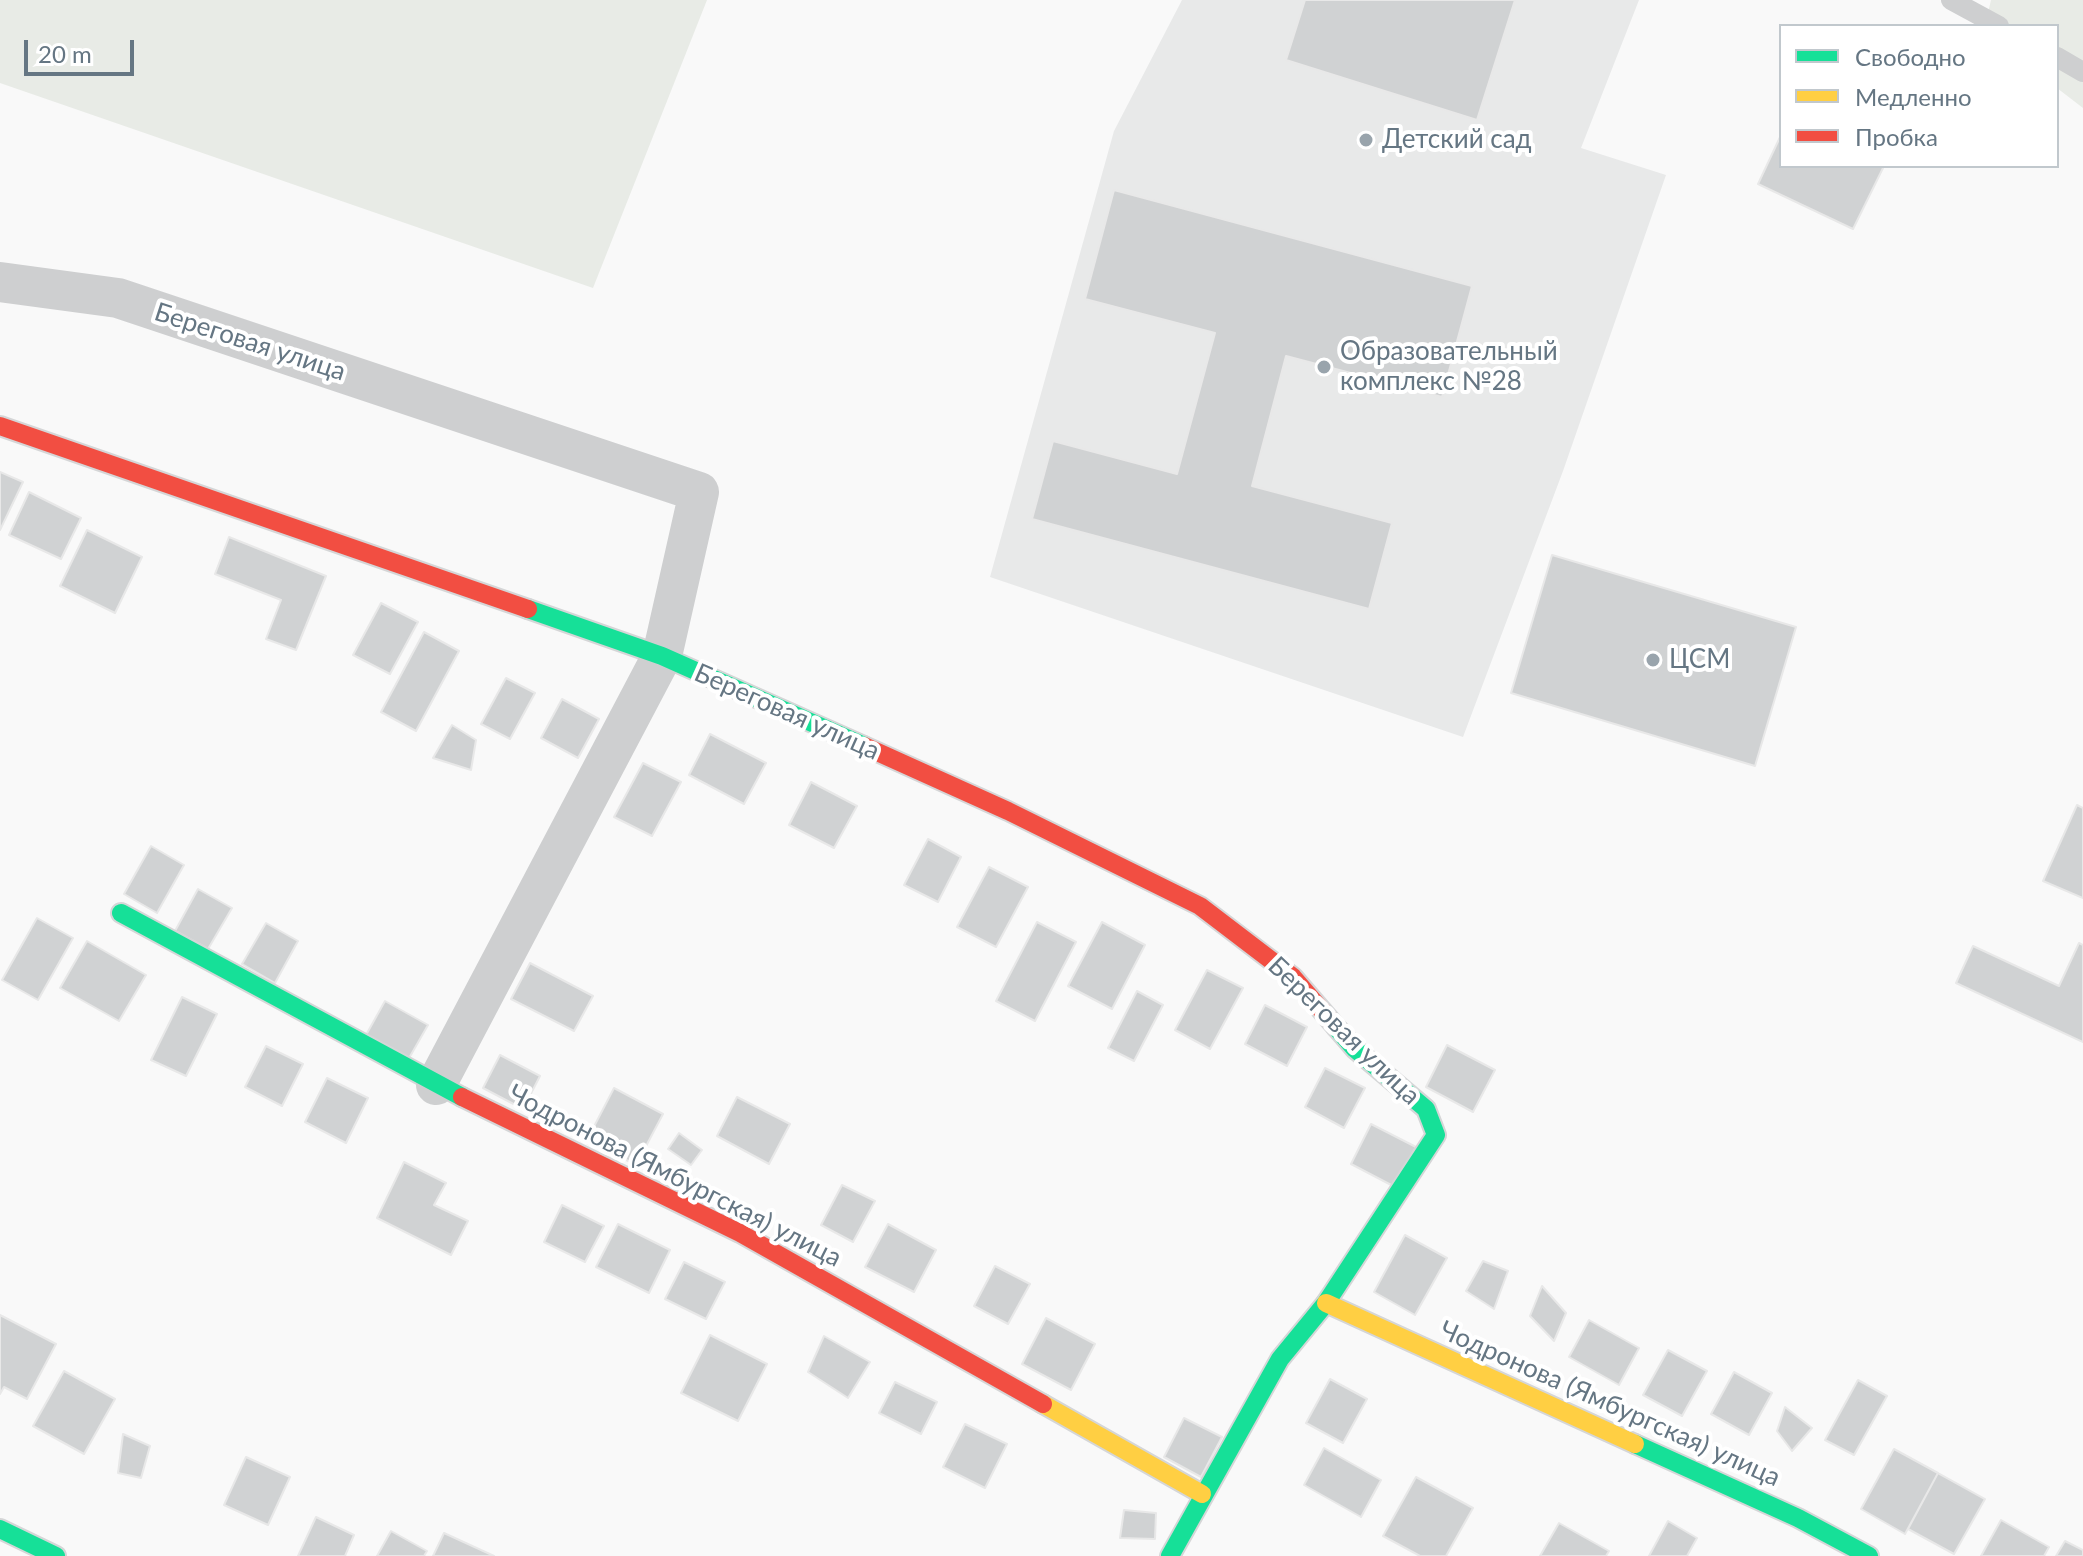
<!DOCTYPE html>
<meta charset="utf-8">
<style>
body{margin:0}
#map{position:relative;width:2083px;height:1556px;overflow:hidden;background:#f9f9f9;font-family:Lato,sans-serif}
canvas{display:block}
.legend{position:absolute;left:1779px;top:24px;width:280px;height:144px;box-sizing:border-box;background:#fff;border:2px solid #c1c8cd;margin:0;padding:10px 14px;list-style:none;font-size:24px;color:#657683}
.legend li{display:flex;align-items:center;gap:16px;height:40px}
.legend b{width:40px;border:2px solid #c1c8cd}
.scale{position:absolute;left:24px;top:40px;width:110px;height:36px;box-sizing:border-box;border:4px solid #657683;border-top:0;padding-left:10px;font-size:24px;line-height:28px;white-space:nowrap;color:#657683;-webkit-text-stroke:6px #fff;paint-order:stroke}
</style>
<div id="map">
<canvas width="2083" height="1556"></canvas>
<ul class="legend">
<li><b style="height:10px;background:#16e098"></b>Свободно</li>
<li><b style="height:10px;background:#ffcf43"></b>Медленно</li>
<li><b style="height:10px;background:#f24e42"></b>Пробка</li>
</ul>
<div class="scale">20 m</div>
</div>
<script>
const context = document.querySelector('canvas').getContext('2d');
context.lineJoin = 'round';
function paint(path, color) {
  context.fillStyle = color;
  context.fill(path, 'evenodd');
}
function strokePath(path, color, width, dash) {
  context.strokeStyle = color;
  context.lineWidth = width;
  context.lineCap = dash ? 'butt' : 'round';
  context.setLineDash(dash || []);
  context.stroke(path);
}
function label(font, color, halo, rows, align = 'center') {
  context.font = font + ' Lato,sans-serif';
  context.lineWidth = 8;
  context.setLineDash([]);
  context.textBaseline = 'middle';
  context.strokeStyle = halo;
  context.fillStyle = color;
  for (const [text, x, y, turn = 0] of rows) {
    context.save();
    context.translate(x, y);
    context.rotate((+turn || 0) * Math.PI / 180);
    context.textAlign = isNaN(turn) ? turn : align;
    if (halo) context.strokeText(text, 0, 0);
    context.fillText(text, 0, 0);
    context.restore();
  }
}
paint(new Path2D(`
 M1182 0H1639L1581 148 1666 175 1563 471 1463 737 990 577 1114 131Z`), '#e8e9e9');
paint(new Path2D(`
 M0 0H707L593 288 0 83Z
 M1991 0H2083V108L2057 88V26H1985Z`), '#e8ebe6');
const building = new Path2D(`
 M1305 0H1515L1477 120 1286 60Z
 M1781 135V166H1884L1853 229 1758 184Z
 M1114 190 1472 286 1442 397 1286 356 1252 486 1392 523 1369 609 1032 519 1053 441 1177 474 1215 333 1085 299Z
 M0 472 23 482 0 530Z
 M29 492 81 518 61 559 9 535Z
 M87 530 142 557 115 613 60 586Z
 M229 537 326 576 296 650 266 639 281 600 215 574Z
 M1552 555 1796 627 1755 766 1511 693Z
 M381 603 418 622 390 674 353 655Z
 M424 632 459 651 416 731 381 712Z
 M506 678 535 693 510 739 481 724Z
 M562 699 599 719 578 758 541 738Z
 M452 725 476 740 471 770 433 758Z
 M710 734 766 763 744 804 689 775Z
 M643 763 681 782 652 836 614 817Z
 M811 782 857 806 834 848 789 825Z
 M2077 805 2083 808V898L2043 881Z
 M928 839 961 857 938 902 904 885Z
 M151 846 184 865 157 913 124 894Z
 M989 867 1028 887 996 947 957 927Z
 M198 889 232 908 208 949 175 931Z
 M37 918 73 938 38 1000 2 980Z
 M1037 922 1076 942 1035 1021 996 1001Z
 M1102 922 1145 945 1112 1009 1068 986Z
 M266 923 298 941 275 983 242 964Z
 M87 941 146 975 119 1021 60 988Z
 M2079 943 2083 945V1042L1956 983 1973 946 2059 986Z
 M530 963 593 996 574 1031 511 999Z
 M1207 970 1243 988 1210 1049 1175 1030Z
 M1137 991 1163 1005 1134 1061 1108 1048Z
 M182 997 217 1014 186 1076 151 1060Z
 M385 1001 428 1025 408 1060 366 1035Z
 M1265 1005 1307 1027 1287 1066 1245 1044Z
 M1447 1045 1495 1070 1473 1112 1426 1087Z
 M266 1046 303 1064 282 1106 245 1087Z
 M500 1055 540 1076 523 1109 483 1088Z
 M1325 1068 1365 1088 1344 1128 1305 1107Z
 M327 1078 368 1098 346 1143 305 1122Z
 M614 1088 663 1114 636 1165 587 1140Z
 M737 1097 790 1124 769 1164 717 1136Z
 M1371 1124 1416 1147 1395 1187 1351 1164Z
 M679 1133 702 1150 691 1165 668 1149Z
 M404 1162 446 1183 434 1205 468 1221 451 1255 377 1218Z
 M842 1185 875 1201 853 1242 821 1225Z
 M562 1205 604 1226 585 1262 544 1242Z
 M618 1224 670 1250 649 1293 596 1267Z
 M888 1224 936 1250 914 1292 865 1267Z
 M1405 1235 1447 1258 1415 1315 1374 1292Z
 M1483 1261 1508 1271 1494 1309 1466 1291Z
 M684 1262 725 1282 706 1319 665 1299Z
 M995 1266 1030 1284 1008 1324 974 1306Z
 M1542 1286 1566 1313 1554 1341 1530 1316Z
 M0 1315 56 1344 27 1399 4 1387 0 1394Z
 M1046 1318 1095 1344 1071 1390 1022 1364Z
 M1589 1320 1639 1348 1619 1385 1569 1357Z
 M710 1335 767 1364 738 1421 681 1393Z
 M824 1336 870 1362 848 1398 808 1372Z
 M1668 1350 1707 1371 1682 1416 1643 1395Z
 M64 1371 115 1399 84 1454 33 1426Z
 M1734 1372 1772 1393 1749 1435 1711 1414Z
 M1330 1379 1367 1399 1343 1443 1306 1423Z
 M1858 1380 1887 1396 1854 1455 1825 1440Z
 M895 1382 937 1402 921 1434 879 1413Z
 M1785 1407 1812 1428 1792 1451 1777 1431Z
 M1184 1418 1222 1437 1201 1477 1164 1457Z
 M965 1424 1007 1444 985 1488 943 1467Z
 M123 1434 150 1446 141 1478 118 1473Z
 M1324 1448 1381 1480 1361 1517 1304 1485Z
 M1894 1449 1938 1473 1905 1534 1861 1509Z
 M246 1457 290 1477 268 1525 224 1505Z
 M1938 1473 1985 1499 1954 1554 1908 1529Z
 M1416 1477 1473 1508 1446 1556H1420L1383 1536Z
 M1124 1510 1156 1513 1155 1539 1120 1538Z
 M316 1517 354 1535 345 1556H298Z
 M2001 1520 2049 1547 2044 1556H1981Z
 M1668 1521 1697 1538 1687 1556H1649Z
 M1559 1523 1609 1551 1606 1556H1540Z
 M391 1531 427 1551 424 1556H377Z
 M444 1533 494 1556H433Z
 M2065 1541 2083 1550V1556H2056Z`);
paint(building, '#d0d2d3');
strokePath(building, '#e8e8e8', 2);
const fast = new Path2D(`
 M528 609 662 656 864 746
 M121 913 462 1097
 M1635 1444 1798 1518 1869 1556
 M0 1529 56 1556
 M1170 1556 1280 1359 1326 1303 1436 1135 1426 1109 1355 1049 1336 1027`);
const slow = new Path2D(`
 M1326 1303 1635 1444
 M1043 1404 1202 1494`);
const jam = new Path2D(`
 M0 426 528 609
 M864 746 1008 811 1200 906 1293 977 1336 1027
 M462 1097 740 1233 1043 1404`);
strokePath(fast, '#d5d6d7', 22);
strokePath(slow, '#d5d6d7', 22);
strokePath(jam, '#d5d6d7', 22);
strokePath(new Path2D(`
 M1951 0 1999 26
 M2057 57 2083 72`), '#cecfd0', 20);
strokePath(new Path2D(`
 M0 282 118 298 699 492 662 656 436 1085`), '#cecfd0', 40);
strokePath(fast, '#16e098', 18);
strokePath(slow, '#ffcf43', 18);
strokePath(jam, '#f24e42', 18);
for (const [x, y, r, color] of [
 [1366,140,8,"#99a4ac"],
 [1324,367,8,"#99a4ac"],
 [1653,660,8,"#99a4ac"]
]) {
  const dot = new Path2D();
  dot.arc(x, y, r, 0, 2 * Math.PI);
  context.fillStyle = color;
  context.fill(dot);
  strokePath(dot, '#fff', 3);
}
label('26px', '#657683', '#fff', [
 ["Детский сад",1382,140],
 ["Образовательный",1340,352],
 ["комплекс №28",1340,382],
 ["ЦСМ",1669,660]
], 'left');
label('26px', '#657683', '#fff', [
 ["Береговая улица",250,342,18],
 ["Береговая улица",787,712,24],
 ["Береговая улица",1344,1031,44],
 ["Чодронова (Ямбургская) улица",675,1176,27],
 ["Чодронова (Ямбургская) улица",1610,1404,24]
]);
</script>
